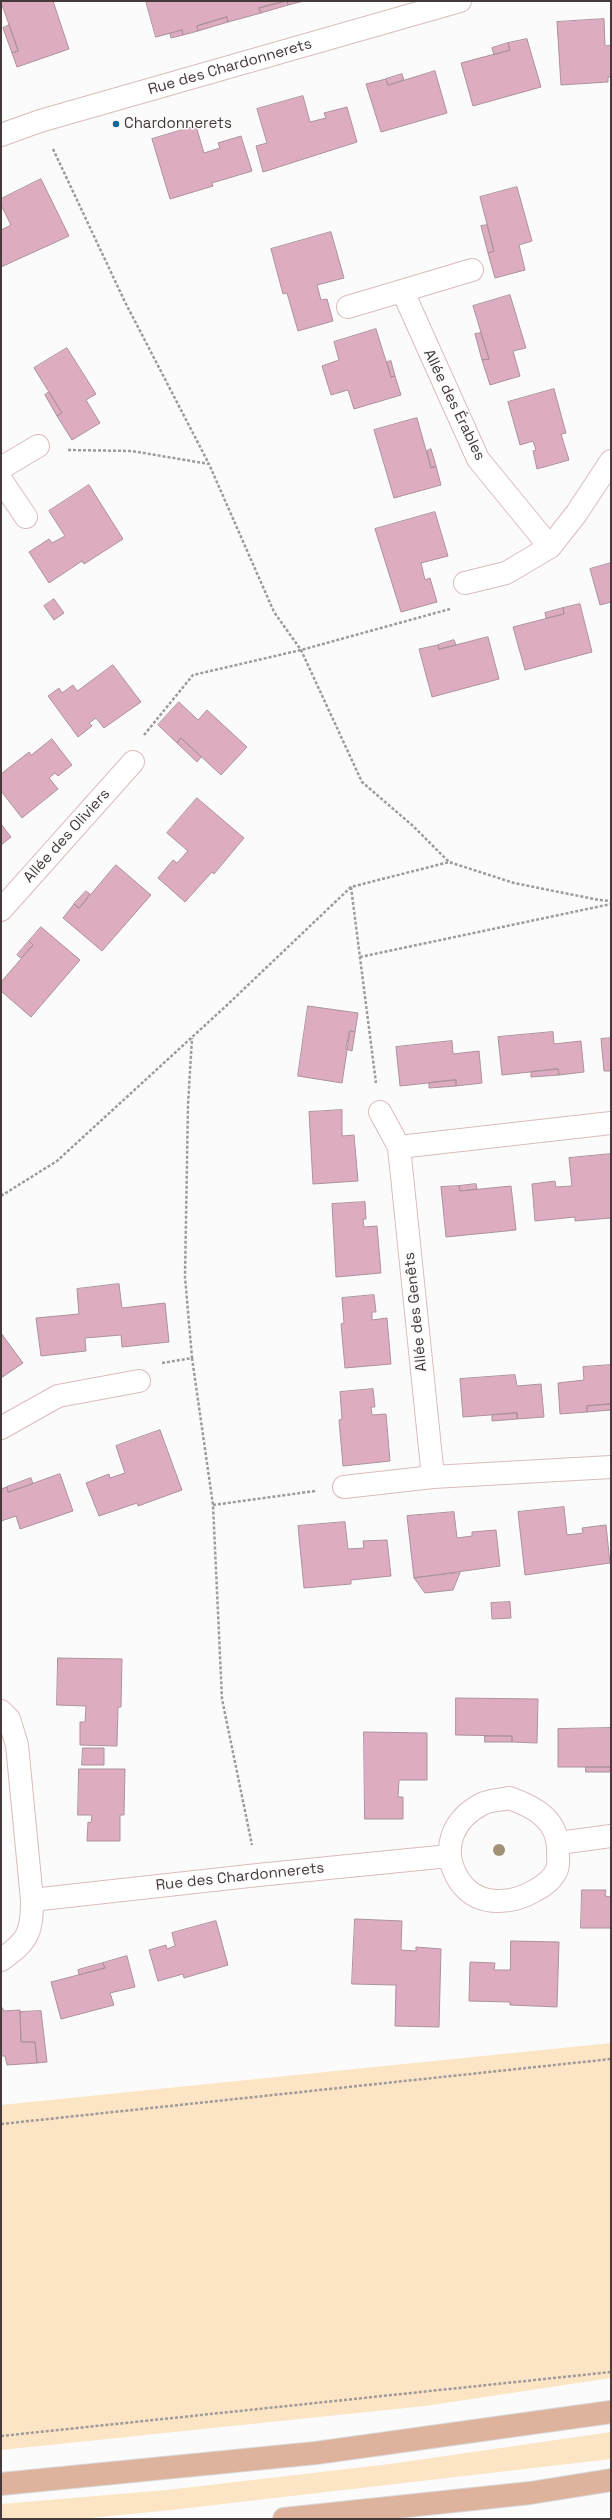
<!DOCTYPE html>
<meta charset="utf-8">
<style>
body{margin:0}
#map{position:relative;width:612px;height:2520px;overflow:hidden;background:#fbfbfb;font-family:"Space Grotesk",sans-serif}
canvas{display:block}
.frame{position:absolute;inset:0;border:2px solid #453939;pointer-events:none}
</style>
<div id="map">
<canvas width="612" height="2520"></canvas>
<div class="frame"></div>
</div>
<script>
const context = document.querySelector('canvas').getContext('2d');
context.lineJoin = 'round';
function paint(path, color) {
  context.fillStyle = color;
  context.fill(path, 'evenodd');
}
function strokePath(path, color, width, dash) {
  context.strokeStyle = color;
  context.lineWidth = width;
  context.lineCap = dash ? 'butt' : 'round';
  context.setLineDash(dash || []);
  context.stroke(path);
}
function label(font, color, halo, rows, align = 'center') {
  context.font = font + ' "Space Grotesk",sans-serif';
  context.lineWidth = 3;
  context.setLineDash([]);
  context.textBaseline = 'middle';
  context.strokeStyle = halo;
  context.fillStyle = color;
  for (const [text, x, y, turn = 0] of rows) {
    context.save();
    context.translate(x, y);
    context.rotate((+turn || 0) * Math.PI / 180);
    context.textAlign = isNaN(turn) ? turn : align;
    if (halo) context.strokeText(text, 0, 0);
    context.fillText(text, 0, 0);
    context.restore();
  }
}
paint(new Path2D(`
 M611 2043V2378L425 2406 1 2450V2105Z
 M611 2432V2459L171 2510 80 2519H1V2504L167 2490 390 2464Z`), '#fce5c4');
const building = new Path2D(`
 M1 1H53L69 49 17 67 12 53 18 51Z
 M146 1H304L288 5 287 1 259 8 261 13 228 22 227 17 197 26 198 31 183 35 182 30 156 37Z
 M287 1 288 5 261 13 259 8Z
 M227 17 228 22 198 31 197 26Z
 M604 19 605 46 611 45V77H608V82L561 85 557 22Z
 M9 25 18 51 12 53 3 28Z
 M182 30 183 35 171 38 170 34Z
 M527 39 541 87 473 106 461 63 510 50 508 43Z
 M508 43 510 50 494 55 492 48Z
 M435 71 447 113 381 132 366 84 386 79 388 85Z
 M402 74 404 80 388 85 386 79Z
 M303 96 310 122 326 118 324 113 347 107 357 142 263 172 256 146 267 143 257 109Z
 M196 126 204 153 220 148 218 143 241 136 252 171 212 183 213 186 170 199 152 139Z
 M41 179 69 236 1 267V230L11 225 1 205V199Z
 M517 187 532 241 519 245 525 270 495 278 488 253 494 251 480 197Z
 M487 225 494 251 488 253 481 226Z
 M331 232 344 278 317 285 321 300 327 299 333 321 298 331 287 293 283 294 271 249Z
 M510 295 526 348 513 351 520 376 490 385 482 360 489 359 473 306Z
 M376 329 391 377 395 376 401 395 354 409 348 390 331 395 322 366 339 360 334 342Z
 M481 333 489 359 482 360 475 334Z
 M67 348 96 394 86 400 100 423 72 440 57 416 62 413 34 368Z
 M391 361 395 376 391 377 387 362Z
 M554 389 566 433 561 434 569 460 537 469 533 451 536 450 533 441 520 445 508 402Z
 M49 392 62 413 57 416 45 395Z
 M417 418 431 468 436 466 441 485 394 498 374 430Z
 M431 449 436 466 431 468 427 451Z
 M89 485 123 539 84 564 82 561 49 583 29 552 49 539 52 543 65 536 49 511Z
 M435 512 448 556 421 563 425 580 430 578 437 602 401 612 375 529Z
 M611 563V602L600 605 590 569Z
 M54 599 64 613 54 620 44 606Z
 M580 604 592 652 525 670 513 627 564 614 563 608Z
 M563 608 564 614 546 618 545 613Z
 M488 637 499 679 432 697 419 649 438 645 439 649Z
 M454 640 456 645 439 649 438 645Z
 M113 665 141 702 104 728 96 718 89 723 92 726 78 737 48 696 59 688 62 693 73 685 77 691Z
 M179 702 198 720 207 710 247 747 221 775 181 738 177 743 158 725Z
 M181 738 201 757 197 762 177 743Z
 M52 739 72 765 58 776 55 773 49 778 58 789 22 818 1 791V774L29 752 31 755Z
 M197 798 244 838 214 874 212 872 185 902 158 878 173 860 177 863 188 851 167 833Z
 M1 824 11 837 1 845Z
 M116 865 151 895 102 951 63 918 74 904 79 908Z
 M86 891 90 894 79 908 74 904Z
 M41 927 80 960 31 1017 1 991V982L33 945 29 941Z
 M29 941 33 945 21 958 17 955Z
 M308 1006 358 1013 355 1032 350 1031 342 1083 298 1076Z
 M350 1031 355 1032 352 1051 346 1049Z
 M553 1032 554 1044 581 1041 584 1072 559 1075 558 1069 502 1075 498 1037Z
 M611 1038V1071H604L601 1039Z
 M452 1041 453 1054 479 1051 482 1083 456 1086V1080L400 1086 396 1047Z
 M558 1069 559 1075 531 1077V1072Z
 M456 1080V1086L429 1088V1083Z
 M342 1110V1136L354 1135 358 1181 313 1184 309 1112Z
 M611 1154V1218L575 1221V1217L535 1221 532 1184 555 1181 556 1187 572 1186 569 1158Z
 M476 1184 477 1189 460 1191 459 1186Z
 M459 1186 460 1191 511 1186 516 1230 446 1237 441 1187Z
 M365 1202 366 1219H363L364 1227 377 1226 381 1273 336 1277 332 1204Z
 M119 1284 122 1308 165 1303 169 1342 122 1347 121 1335 85 1338 86 1351 41 1356 36 1318 79 1314 77 1289Z
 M374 1295 376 1312H372V1320L387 1318 391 1364 345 1368 341 1324 344 1323 342 1298Z
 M1 1333 23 1363 1 1378Z
 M611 1365V1404L587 1406V1412L560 1414 558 1383 584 1380 583 1367Z
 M515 1375 517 1386 541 1384 544 1417 517 1419V1413L463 1417 460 1379Z
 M373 1389 375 1407H371L372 1415 386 1414 390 1461 343 1466 339 1420 342 1419 340 1392Z
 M611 1404V1410L587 1412V1406Z
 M517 1413V1419L492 1421V1415Z
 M160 1430 182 1490 138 1506 137 1503 99 1516 86 1483 109 1474 110 1478 125 1473 116 1446Z
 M60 1474 73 1511 20 1529 16 1516 1 1521V1489L7 1487 8 1492Z
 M31 1478 33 1484 8 1492 7 1487Z
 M564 1507 567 1535 583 1533 582 1528 606 1525 610 1563 525 1575 518 1512Z
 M454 1512 457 1538 472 1536V1532L496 1530 500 1566 414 1578 407 1516Z
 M345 1522 348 1549 364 1548 363 1541 387 1540 391 1576 351 1580V1584L304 1588 298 1526Z
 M460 1573 453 1590 425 1593 414 1578Z
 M510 1602 511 1618 492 1619 491 1603Z
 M58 1658 122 1659 121 1707H118L117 1746 80 1745V1722H85L86 1706 57 1705Z
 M456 1698 538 1699 537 1743 512 1742V1736L456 1735Z
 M611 1728V1767H558V1729Z
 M364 1732 427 1733V1780H399L398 1797H403V1819H365Z
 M485 1736H512V1742H485Z
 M83 1748H104V1765H82Z
 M586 1767H611V1772H586Z
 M79 1769H125L124 1815H120V1841H87L88 1822 91 1823 92 1815H78Z
 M582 1890H606L605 1896 611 1897V1928H581Z
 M355 1919 402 1921 401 1950 416 1951V1947L441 1949 439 2027 395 2026 396 1985 352 1984Z
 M216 1921 228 1965 184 1978 183 1974 158 1981 149 1950 166 1945 167 1949 175 1946 172 1933Z
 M511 1941 559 1942 557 2007 510 2005V2002L469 2001 470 1962 495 1963 494 1970H510Z
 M127 1956 135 1987 110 1993 114 2005 61 2019 51 1982 105 1968 103 1963Z
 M103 1963 105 1968 79 1975 78 1970Z
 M1 2006 4 2011 20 2010 21 2042H35L37 2063 7 2065 5 2056H1Z
 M41 2011 47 2062 37 2063 35 2042H21L20 2012Z`);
paint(building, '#deacc0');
strokePath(building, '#ac929c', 1);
const minor = new Path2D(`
 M1 135 40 121 460 1
 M403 292 478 459 550 547
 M348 307 472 270
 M1 468 38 446
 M1 480 26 517
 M465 583 506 573 550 547 576 514 611 461
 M1 910 133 762
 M380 1112 399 1147
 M611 1123 399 1147 433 1477 611 1467
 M1 1428 58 1396 139 1381
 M344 1487 433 1477
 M1 1711 9 1719 17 1745 32 1900C32 1933 28 1941 1 1960
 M509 1798C536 1807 560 1821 558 1854 558 1858 559 1865 557 1869 554 1878 544 1886 536 1890 509 1906 474 1907 457 1877 441 1848 453 1819 482 1804 490 1800 501 1800 509 1798Z
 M559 1843 611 1836
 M32 1900 258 1875 449 1856`);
const primary = new Path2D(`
 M1 2484 316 2453 611 2412
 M284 2519 530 2493 611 2480`);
strokePath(minor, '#dabcbb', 24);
strokePath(primary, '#dad7d7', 24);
strokePath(new Path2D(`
 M53 149 125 302 209 464
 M68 450 132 451 209 464 274 612 301 650 362 782 413 826 449 862
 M144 735 193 675 301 650 450 609
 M351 887 376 1083
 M360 957 611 904
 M1 1196 57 1161 226 1006 351 887 449 862 514 883 599 900 611 901
 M192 1358 213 1505 222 1699 252 1845
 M162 1363 192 1358 185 1277 188 1105 192 1038
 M213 1505 315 1491
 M1 2124 611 2059
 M1 2436 611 2372`), '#a09a9a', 2.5, [3, 2]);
strokePath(minor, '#fff', 22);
strokePath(primary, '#ddb39d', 22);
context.fillStyle = '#a19276';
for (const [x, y] of [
 [499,1850]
]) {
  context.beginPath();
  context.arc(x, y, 6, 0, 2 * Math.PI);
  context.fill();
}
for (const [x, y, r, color] of [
 [116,124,4,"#126798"]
]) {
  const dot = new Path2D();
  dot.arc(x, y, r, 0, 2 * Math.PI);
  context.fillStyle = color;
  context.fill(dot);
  strokePath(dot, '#fbfbfb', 1.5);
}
label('15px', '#453939', '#fbfbfb', [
 ["Rue des Chardonnerets",230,67,-16],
 ["Allée des Érables",454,405,64],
 ["Allée des Oliviers",67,836,-48],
 ["Allée des Genêts",416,1312,-96],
 ["Rue des Chardonnerets",240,1877,-6]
]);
label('15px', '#453939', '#fbfbfb', [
 ["Chardonnerets",124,124]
], 'left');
</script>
